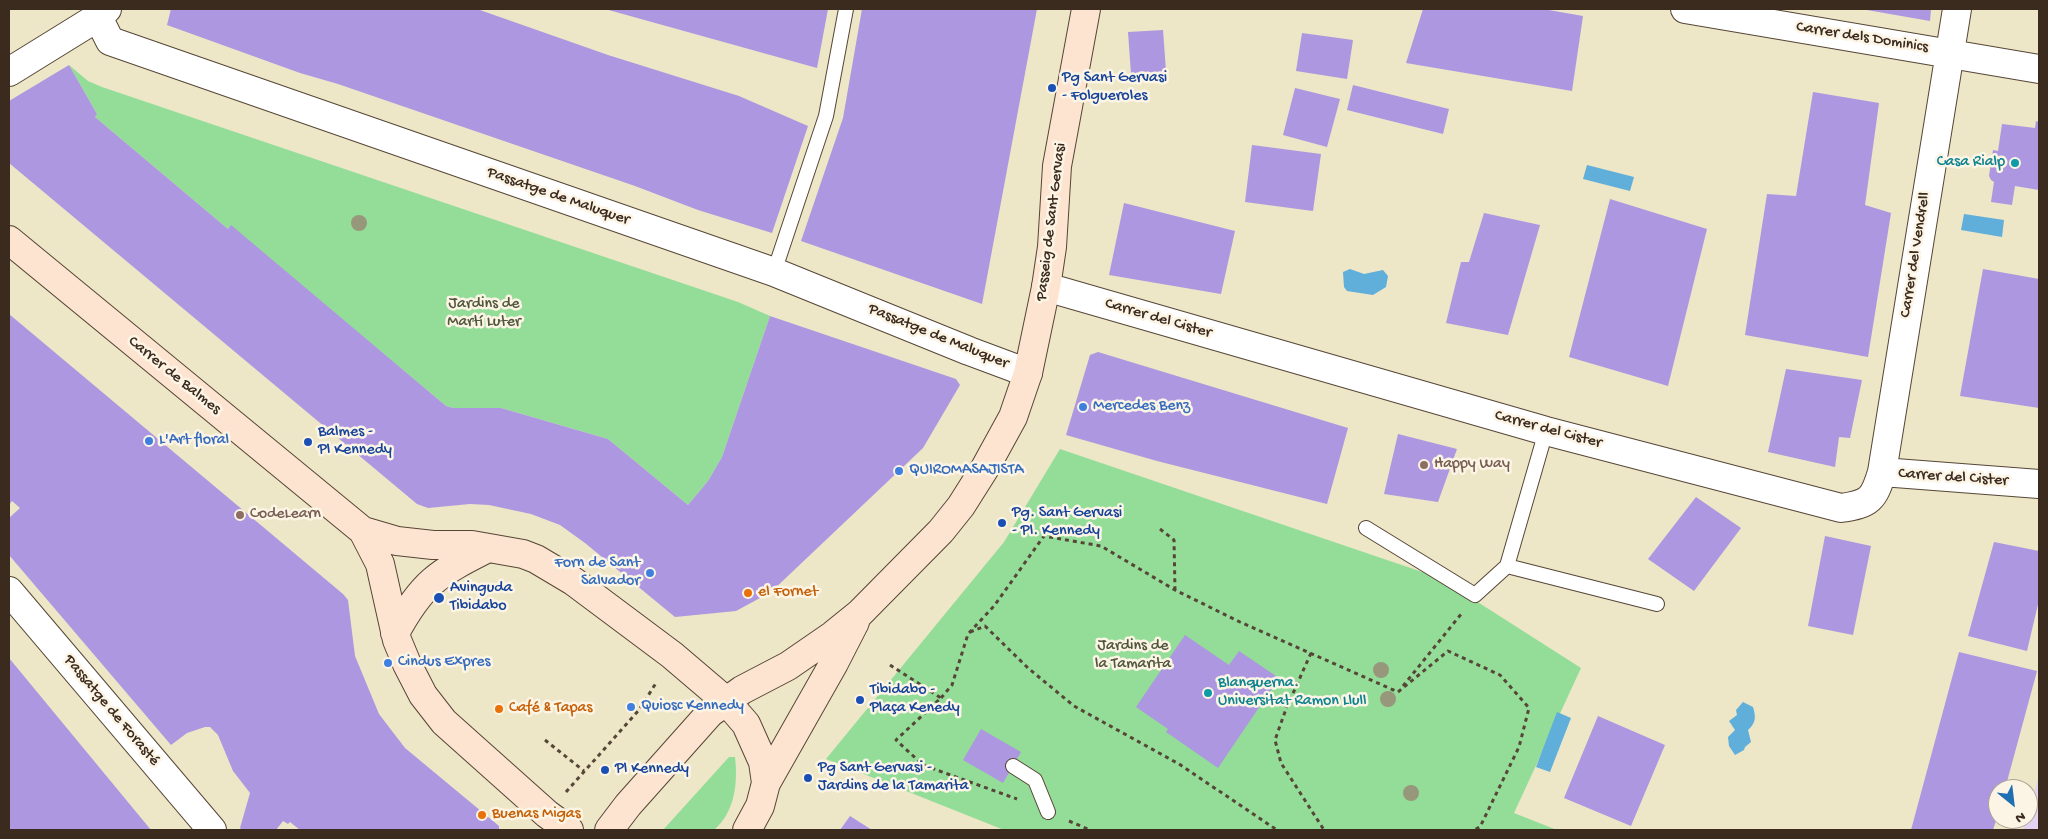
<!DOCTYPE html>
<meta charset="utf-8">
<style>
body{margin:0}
#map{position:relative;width:2048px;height:839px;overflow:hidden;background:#ede6c7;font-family:"Gochi Hand",sans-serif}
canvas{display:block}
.frame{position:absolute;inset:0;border:10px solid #3b2a1e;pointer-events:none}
.north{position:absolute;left:1988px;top:779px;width:50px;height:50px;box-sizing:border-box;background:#fcf5e5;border:1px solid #afa495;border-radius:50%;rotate:151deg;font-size:14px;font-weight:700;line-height:20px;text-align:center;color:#3b2a1e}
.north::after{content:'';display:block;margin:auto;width:18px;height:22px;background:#1f6fb2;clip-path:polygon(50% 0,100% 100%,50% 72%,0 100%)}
</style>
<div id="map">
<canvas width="2048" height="839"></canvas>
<div class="frame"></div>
<div class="north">N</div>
</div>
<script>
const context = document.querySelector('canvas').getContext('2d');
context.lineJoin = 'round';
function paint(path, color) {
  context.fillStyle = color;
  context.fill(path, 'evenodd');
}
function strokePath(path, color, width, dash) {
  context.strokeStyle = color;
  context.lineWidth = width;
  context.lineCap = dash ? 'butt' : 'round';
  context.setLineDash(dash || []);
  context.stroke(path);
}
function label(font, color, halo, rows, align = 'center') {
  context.font = font + ' "Gochi Hand",sans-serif';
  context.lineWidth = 5;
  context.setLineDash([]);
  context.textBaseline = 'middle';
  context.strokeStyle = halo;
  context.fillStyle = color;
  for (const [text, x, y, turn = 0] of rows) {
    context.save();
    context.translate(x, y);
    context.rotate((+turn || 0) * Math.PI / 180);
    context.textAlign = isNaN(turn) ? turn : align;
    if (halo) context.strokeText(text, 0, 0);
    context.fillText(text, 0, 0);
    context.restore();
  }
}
paint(new Path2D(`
 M2039 774V830H2023L2026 819H2028Z`), '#e3d3f2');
paint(new Path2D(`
 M69 65 88 81 102 87 738 302 770 316 722 457 708 481 688 505 608 439 501 408H453L446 406 231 226 228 229 95 117 97 114Z
 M1060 449 1440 578 1581 668 1514 813 1557 830H1004L826 759 1004 542Z
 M729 757H735C738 783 735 812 714 830H663Z`), '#93dd99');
paint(new Path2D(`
 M1587 165 1634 177 1630 191 1583 179Z
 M1964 214 2004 220 2002 237 1961 230Z
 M1350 269 1364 274 1383 270 1388 276 1386 287 1373 295 1347 291 1344 287 1343 272Z
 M1743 702 1753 707C1756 717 1756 723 1748 730L1751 742 1745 747 1744 750 1735 755 1729 746 1728 737 1735 730 1729 721 1737 715 1736 710Z
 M1557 712 1571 718 1550 772 1536 767Z`), '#60aeda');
paint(new Path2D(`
 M171 9H477L608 55 739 96 808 126 772 233 698 210 635 186 338 84 300 73 167 25Z
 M605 9H828L817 68Z
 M862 9H1037L982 304 801 241 843 118Z
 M1423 9H1543L1583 16 1572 91 1406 63Z
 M1861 9H1931L1930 21Z
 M1163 30 1166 71 1131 74 1128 32Z
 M1302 33 1353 40 1347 79 1296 71Z
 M69 65 97 114 95 117 228 229 231 225 446 406 453 408H501L608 439 688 505 708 481 722 457 770 316 956 379 960 385 923 448 771 592 736 611 675 617 585 543 560 525 531 514 489 505 470 504 428 508 417 504 9 163V101Z
 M1353 85 1449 109 1443 134 1347 110Z
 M1295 88 1340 99 1327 147 1283 135Z
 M1813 92 1879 103 1865 205 1891 213 1868 357 1745 335 1767 194 1796 196Z
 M2036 121 2039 122V190L2015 186 2012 205 1991 202 1994 182 1991 180 1989 176 1993 150 1998 151 2002 124 2035 128Z
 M1252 145 1321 154 1313 211 1245 202Z
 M1610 199 1707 229 1668 386 1569 357Z
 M1124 203 1235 231 1221 294 1109 275Z
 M1484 213 1540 225 1508 335 1446 323 1461 262H1469Z
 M1983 269 2039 279V408L1960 396Z
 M9 314 343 594 348 600 355 656 379 714 405 748 499 826V830H300L290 822 288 824 283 821 276 830H242L240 828 250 793 233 771 218 735 210 727H205L187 733 171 745 9 555V518L20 508 12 501 9 505Z
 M1098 352 1348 428 1327 504 1157 461 1066 435 1090 355Z
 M1786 369 1862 380 1850 438 1839 437 1835 467 1768 452Z
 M1398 434 1457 449 1438 502 1384 494Z
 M1696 497 1741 528 1694 591 1648 559Z
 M1825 536 1871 546 1853 635 1808 626Z
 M1994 542 2039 551V600L2027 651 1968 636Z
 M1185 635 1229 665 1239 651 1279 678 1218 768 1166 732 1168 729 1136 707Z
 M1959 652 2037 671 2005 789H1998V814L1993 830H1911Z
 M9 658 151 830H9Z
 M1598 716 1665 745 1631 826 1564 798Z
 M981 729 1021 752 1003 783 963 760Z
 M850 816 872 830H840Z`), '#ad97e0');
const lane = new Path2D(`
 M774 272 826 116 846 9
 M1366 528 1475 595 1507 566 1657 604
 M1507 566 1546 431
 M1013 766 1035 780 1048 812`);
const street = new Path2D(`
 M1685 9 2039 69
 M98 17 110 41 774 272 969 351 1028 373
 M9 72 98 17 107 9
 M1046 287 1546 431 1841 508C1870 504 1874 499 1882 472L2039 484
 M1882 472 1957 9
 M9 591 212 830`);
const secondary = new Path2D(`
 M9 240 363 531 397 541 433 545H472L523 554 536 559 573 581 672 655 726 701 746 724 763 762 766 783
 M363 531 380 564 397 640 407 664 423 695 444 722 547 814 569 830
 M395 633C422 583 438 573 488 548
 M609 830 628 805 710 713 742 690 788 666 833 635 859 614 941 531 961 506 985 468 1013 417 1028 373 1046 287 1052 247 1057 166 1086 9
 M747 830 760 806 766 783 834 663 855 622`);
strokePath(lane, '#564637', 16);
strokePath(street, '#564637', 30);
strokePath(secondary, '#564637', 30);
strokePath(new Path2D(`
 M1160 529 1174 540 1175 590
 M970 632 985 626 1028 668 1074 706 1179 764 1277 830
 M1311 653 1286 709 1275 740 1281 763 1324 830
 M890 665 941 698 896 740 923 765 1017 799
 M1403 686 1462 613
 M1398 692 1448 651 1500 675 1529 708 1519 747 1480 827 1474 830
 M941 698 952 685 968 634 994 606 1044 536 1101 546 1175 590 1240 622 1398 692
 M545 740 584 771
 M566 792 639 710 656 683
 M1069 821 1090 830`), '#564637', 3, [4, 4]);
strokePath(lane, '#fff', 14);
strokePath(street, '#fff', 28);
strokePath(secondary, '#fde4d1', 28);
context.fillStyle = '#97977b';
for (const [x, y] of [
 [359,223],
 [1381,670],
 [1388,699],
 [1411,793]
]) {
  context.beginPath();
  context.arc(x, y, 8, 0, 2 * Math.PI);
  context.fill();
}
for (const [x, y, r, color] of [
 [1052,88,5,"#1a4fb4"],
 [2015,163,5,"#0f9aa8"],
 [1083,407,5,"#3f7fe0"],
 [149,441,5,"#3f7fe0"],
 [308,442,5,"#1a4fb4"],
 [1424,465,5,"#8d6e63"],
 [899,471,5,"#3f7fe0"],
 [240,515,5,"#8d6e63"],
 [1002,523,5,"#1a4fb4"],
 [650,573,5,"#3f7fe0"],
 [748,593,5,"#e8710a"],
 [439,598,6,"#1a4fb4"],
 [388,663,5,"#3f7fe0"],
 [1208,693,5,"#0f9aa8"],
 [860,700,5,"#1a4fb4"],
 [631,707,5,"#3f7fe0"],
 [499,709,5,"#e8710a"],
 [605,770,5,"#1a4fb4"],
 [808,778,5,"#1a4fb4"],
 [482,815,5,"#e8710a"]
]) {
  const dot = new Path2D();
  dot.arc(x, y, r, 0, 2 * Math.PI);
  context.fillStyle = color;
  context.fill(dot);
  strokePath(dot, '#fcf5e5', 2);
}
label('16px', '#3b2a1e', '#fcf5e5', [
 ["Carrer dels Dominics",1862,38,9],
 ["Passatge de Maluquer",558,197,19],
 ["Passeig de Sant Gervasi",1052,222,-83],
 ["Carrer del Vendrell",1916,255,-81],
 ["Carrer del Cister",1158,319,16],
 ["Passatge de Maluquer",938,337,22],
 ["Carrer de Balmes",174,376,39],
 ["Carrer del Cister",1548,430,15],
 ["Carrer del Cister",1953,478,4],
 ["Passatge de Forasté",111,711,50]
]);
label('16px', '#164399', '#fcf5e5', [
 ["Pg Sant Gervasi",1062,79],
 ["- Folgueroles",1062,97],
 ["Balmes -",318,433],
 ["Pl Kennedy",318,451],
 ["Pg. Sant Gervasi",1012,514],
 ["- Pl. Kennedy",1012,532],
 ["Avinguda",450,589],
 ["Tibidabo",450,607],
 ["Tibidabo -",870,691],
 ["Plaça Kenedy",870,709],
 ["Pg Sant Gervasi -",818,769],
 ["Jardins de la Tamarita",818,787],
 ["Pl Kennedy",615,770]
], 'left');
label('16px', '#0d838f', '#fcf5e5', [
 ["Casa Rialp",2005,163],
 ["Blanquerna.",1218,684,"left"],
 ["Universitat Ramon Llull",1218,702,"left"]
], 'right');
label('16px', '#51573d', '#fcf5e5', [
 ["Jardins de",484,305],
 ["Martí Luter",484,323],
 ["Jardins de",1133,647],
 ["la Tamarita",1133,665]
]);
label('16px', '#366cbe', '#fcf5e5', [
 ["Mercedes Benz",1093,407],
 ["L'Art floral",159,441],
 ["QUIROMASAJISTA",909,471],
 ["Forn de Sant",640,564,"right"],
 ["Salvador",640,582,"right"],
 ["Cindus Expres",398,663],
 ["Quiosc Kennedy",641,707]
], 'left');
label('16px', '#785e54', '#fcf5e5', [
 ["Happy Way",1434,465],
 ["CodeLearn",250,515]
], 'left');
label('16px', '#c56008', '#fcf5e5', [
 ["el Fornet",758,593],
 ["Café & Tapas",509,709],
 ["Buenas Migas",492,815]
], 'left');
</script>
